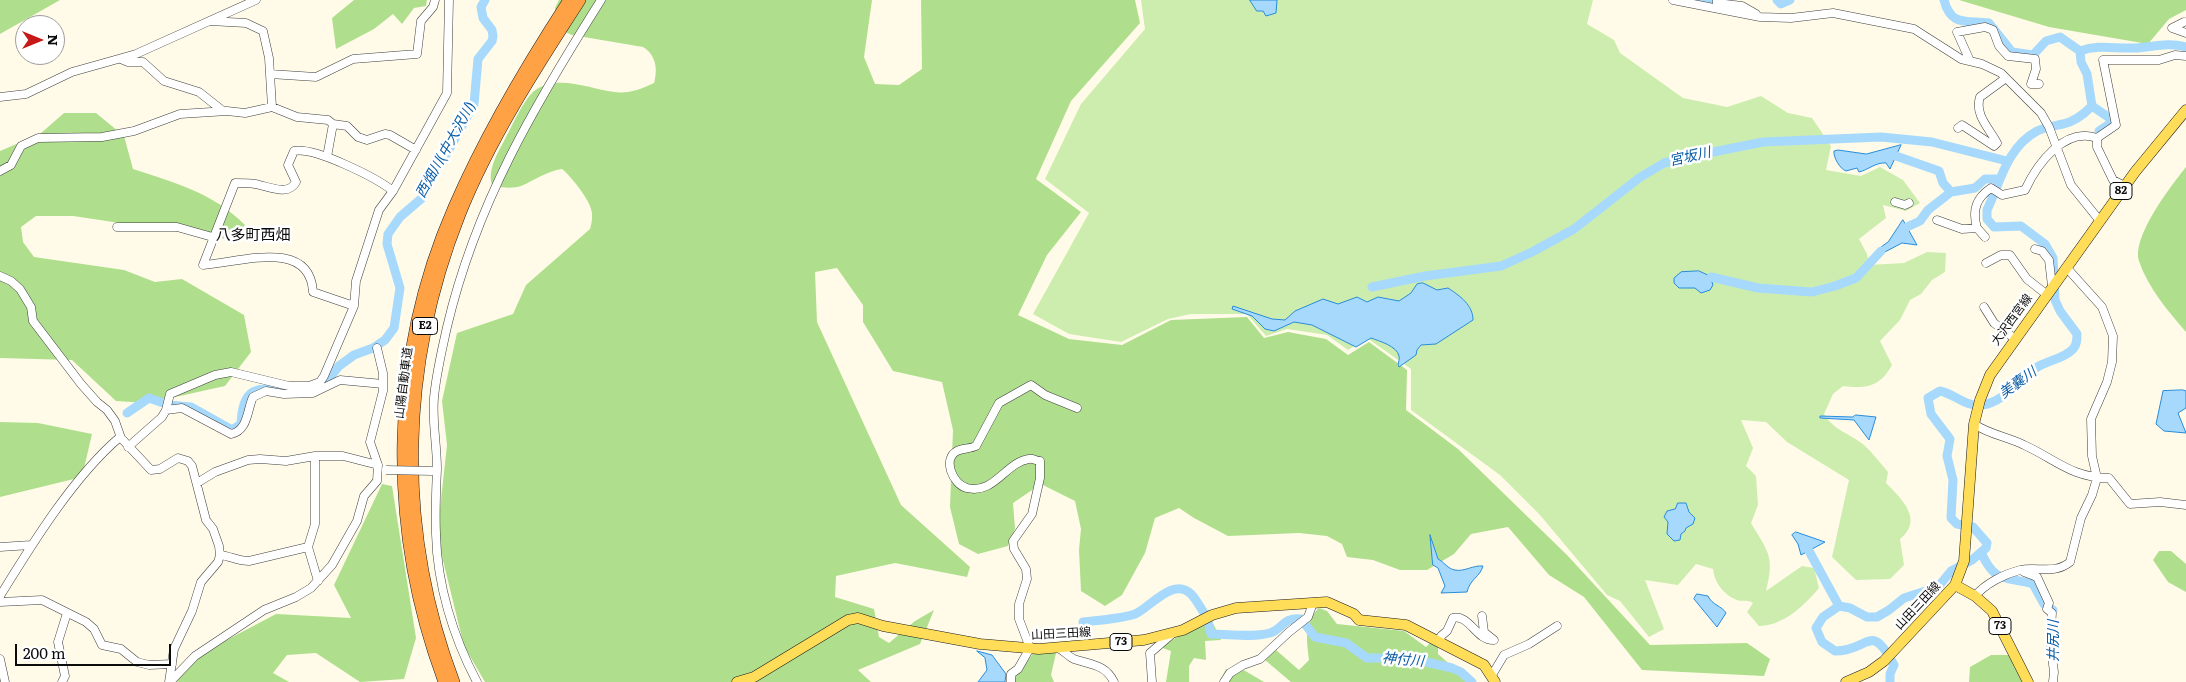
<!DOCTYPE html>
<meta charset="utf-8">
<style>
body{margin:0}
#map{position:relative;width:2186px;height:682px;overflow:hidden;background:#fffbe8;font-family:Literata,serif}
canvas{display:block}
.north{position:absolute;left:15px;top:15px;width:50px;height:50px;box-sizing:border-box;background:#fff;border:1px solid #9d9d9d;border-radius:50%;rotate:90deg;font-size:14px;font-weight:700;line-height:20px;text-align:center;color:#0b0b0b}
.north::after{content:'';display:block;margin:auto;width:18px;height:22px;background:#c61719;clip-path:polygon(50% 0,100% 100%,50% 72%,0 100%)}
.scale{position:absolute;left:15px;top:644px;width:156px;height:22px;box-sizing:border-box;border:2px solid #0b0b0b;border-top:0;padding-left:6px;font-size:15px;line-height:18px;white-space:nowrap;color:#0b0b0b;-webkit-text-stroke:4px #fff;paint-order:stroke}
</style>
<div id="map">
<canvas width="2186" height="682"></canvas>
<div class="north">N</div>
<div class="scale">200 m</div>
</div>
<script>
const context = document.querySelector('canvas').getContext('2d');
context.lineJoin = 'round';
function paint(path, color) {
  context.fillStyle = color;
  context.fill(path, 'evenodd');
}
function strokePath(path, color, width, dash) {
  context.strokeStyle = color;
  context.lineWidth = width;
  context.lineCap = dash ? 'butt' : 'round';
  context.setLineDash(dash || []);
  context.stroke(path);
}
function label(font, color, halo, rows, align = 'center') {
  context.font = font + ' Literata,"Noto Sans JP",serif';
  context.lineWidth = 5;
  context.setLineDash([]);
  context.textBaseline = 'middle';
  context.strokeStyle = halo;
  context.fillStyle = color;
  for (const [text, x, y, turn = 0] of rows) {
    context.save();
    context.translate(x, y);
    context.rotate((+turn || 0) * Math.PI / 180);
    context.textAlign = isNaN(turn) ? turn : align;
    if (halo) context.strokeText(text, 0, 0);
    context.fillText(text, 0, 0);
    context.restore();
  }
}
paint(new Path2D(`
 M1141 0H1593L1587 24 1614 40 1620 53 1683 98 1727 107 1761 96 1788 113 1812 118 1831 146 1826 170 1861 176 1880 167 1903 180 1920 203 1906 211 1883 205 1886 218 1859 239 1867 254 1869 265 1904 263 1927 252 1946 253 1945 272 1932 280 1921 294 1910 300 1900 320 1880 341 1892 365C1880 387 1866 389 1843 386L1833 394 1824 414C1833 430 1851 434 1864 445 1873 453 1880 463 1888 472L1886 483C1902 499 1924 520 1900 539L1904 565 1890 579 1856 580 1832 557 1849 480 1787 442 1766 422 1741 420 1753 448 1746 466 1756 476 1758 505 1751 523C1768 552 1775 556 1766 591L1802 566 1814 568 1819 588C1805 605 1783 626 1759 626L1747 612 1753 603C1747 599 1743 602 1737 600 1724 595 1714 582 1713 569L1696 564 1678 585 1645 580 1664 629 1649 637 1620 601 1607 595 1540 515 1500 475 1411 410V369L1367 338 1348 350 1327 335 1287 329 1266 336 1247 314H1191L1168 319 1121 342 1069 334 1033 314 1089 213 1045 179 1081 104 1145 29Z`), '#cdedaf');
paint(new Path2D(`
 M0 0H60L0 34Z
 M354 0H427L426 6 414 8 402 24 393 14 374 29 336 49 332 18Z
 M559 0H872L864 57 875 84 899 85 922 69 921 0H1135L1140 23 1071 101 1036 179 1081 212 1047 255 1018 315 1069 339 1122 345 1171 320 1247 317 1264 338 1288 332 1326 339 1348 355 1369 342 1407 370 1406 410 1458 449 1567 555 1650 645 1747 643 1770 659 1764 676 1642 670 1584 597 1549 575 1508 527 1471 534 1454 554 1427 570H1400L1373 560 1347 557 1342 544 1327 536 1299 533 1228 536 1194 518 1179 508 1155 518 1145 553 1122 595 1105 606 1081 591 1079 550 1081 529 1075 501 1041 484 1013 503 1015 529 1008 546 978 554 959 544 950 507 953 430 942 382 893 371 863 322V305L837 268 815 272 817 322 901 505 970 567 967 577 895 563 836 576 835 597 874 609 879 637 889 643 915 621 934 610 920 644 858 670 871 682H485L464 646 437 536 447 445 442 401 457 333 513 314 526 285 590 229C592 222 593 215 591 209 589 199 570 175 562 169 547 171 535 180 521 186 513 189 502 187 493 187 486 173 497 154 504 141 511 128 523 101 533 92 556 73 589 89 614 92 628 94 642 89 654 83 658 69 656 55 643 47L572 35 559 29 555 8Z
 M1959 0H2186V10L2169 19 2148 44 2049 27Z
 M64 113H96L124 136 133 169C175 183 212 192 245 225L234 240 73 216H36L21 227 23 242 34 257 124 270 155 282 182 279 244 315 251 352 225 386 148 403 116 401 72 360 0 358V151L40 134Z
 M2186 167V332C2168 311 2148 288 2139 261 2132 236 2171 186 2186 167Z
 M0 422 38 423 92 434 82 477 0 497Z
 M382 484 392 486 416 638 404 679 360 682 316 653 287 655 273 673 289 682H177L189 660 276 614 351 618 334 585Z
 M2159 551H2171L2186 564V592L2168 582 2153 560Z
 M1319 608 1327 611 1337 624 1404 631 1426 647 1432 641 1438 645V654L1470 682H1291L1265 660 1276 650 1299 670 1309 660C1307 641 1303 623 1319 608Z
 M1212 621 1221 640 1205 641 1206 660 1194 658 1189 666V682H1166L1171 651 1160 647 1191 629Z
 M1034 652 1056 653 1051 675 1054 682H1012Z
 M1991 655H2012L2031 682H1969L1970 667Z
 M1226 669H1242L1264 682H1219Z`), '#afdf8d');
const water = new Path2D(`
 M1250 0H1277L1276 13 1266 16 1263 11H1257Z
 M1901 145 1890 169 1886 163C1876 162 1868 170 1859 172L1857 168 1846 171C1840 169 1833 157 1834 151L1838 150 1866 154Z
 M1903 220 1917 245 1902 243 1883 253 1881 247 1888 242Z
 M1699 271 1710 276 1713 285 1710 290 1701 293 1695 288H1679L1674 283V278L1681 272Z
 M1423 283 1437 290 1448 288C1460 296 1473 305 1473 320L1436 344 1421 345 1417 350 1416 355 1399 367C1397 363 1400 361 1399 356 1397 346 1379 341 1371 338L1356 347 1312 325 1294 322 1274 331 1265 329 1252 316 1232 309 1233 306 1272 319 1285 320 1295 311 1323 299 1338 304 1357 297 1367 302 1378 297 1399 301 1411 293 1417 284Z
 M2183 390 2186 391V408L2178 413 2186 433 2164 431 2156 424 2163 391Z
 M1856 415 1876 417 1869 440 1854 420 1820 418V416L1852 417Z
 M1678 503H1686L1689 512 1695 518 1693 524 1686 528 1685 531 1681 534 1680 540 1674 541 1667 534 1668 522 1664 517 1667 511 1675 509Z
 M1796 532 1825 542 1801 555 1798 544 1792 535Z
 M1430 535 1438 559C1444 562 1448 569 1455 570 1464 572 1473 565 1483 566 1480 577 1470 579 1467 592L1441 593 1445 586 1438 568 1433 565Z
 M1697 594 1708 596C1712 605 1722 606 1726 613L1717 627 1694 599Z
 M977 651 992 655 1006 674 1005 682H978L987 670 985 658Z`);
paint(water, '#a7d9fc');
strokePath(water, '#288cda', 1);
strokePath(new Path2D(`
 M1702 0 1703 3 1713 0
 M1777 0 1781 4 1790 0
 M1944 0C1951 27 1967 20 1989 23L2012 52 2033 55 2046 41 2060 37 2080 51
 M2092 106 2111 119V123L2099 131
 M1896 156 1939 171 1943 183 1951 192
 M1907 227 1920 221 1928 210 1951 192 1975 188 1985 179H2000
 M1711 277 1758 288 1812 292 1835 286 1856 278 1881 251
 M1372 287 1425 276 1501 266 1532 252 1574 229 1639 178 1664 163 1703 154 1763 142 1881 137 1932 142 2007 161
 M317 387 324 384 339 366 354 355 373 348 385 340 394 328 400 288 387 244 388 234 400 217 422 198 429 180 442 162 474 104 478 59 492 41 493 36 492 30 483 18 481 7 485 0
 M127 413 149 398 169 405 191 407 232 430 241 424C243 377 265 392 299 389
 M1809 551 1839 606
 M1981 552C1995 584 2005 576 2033 584L2044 604 2053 610
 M1083 622C1096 620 1126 619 1137 613 1151 606 1174 577 1191 594 1196 599 1200 607 1204 613
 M1208 622 1211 634C1229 634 1252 638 1270 633 1283 629 1283 617 1301 619L1315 637 1346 643 1367 658H1408L1452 668 1461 672 1472 682
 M1890 682V674L1894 665C1870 620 1870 651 1835 651L1822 642 1816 628 1823 617 1839 606 1850 608 1867 617H1877L1889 610 1904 598 1938 587 1951 571 1972 560 1986 548 1987 543 1973 527 1957 524 1951 518 1953 480 1947 456 1950 439 1931 414 1928 398 1940 391C1955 394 1965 407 1982 405 2006 402 2020 377 2039 366 2050 360 2065 358 2073 349 2077 345 2077 339 2077 334L2060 311 2055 300 2053 258 2045 244 2021 226 1994 227 1987 219V210C2000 183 2007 147 2037 131 2045 127 2054 126 2063 124 2074 122 2084 114 2092 106L2087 74 2081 62 2080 51C2100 44 2114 49 2135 48 2153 47 2168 42 2186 47`), '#a7d9fc', 9);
const minor = new Path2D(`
 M1673 0 1760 17 1791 18 1833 13 1914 29 1961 59 1982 64 2001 73 2041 113 2049 127 2071 185 2100 221
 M1717 0V3L1742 6 1756 14
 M210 21 246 23 263 31 269 58 272 107
 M2184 22 2172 28 2186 33
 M121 59 128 62H143L164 81 199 92 223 111
 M1970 61 1957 32 1985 27 1993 30 1999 46 2008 56 2035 59 2036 69 2031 84H2039
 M270 74 316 77 353 59 417 54 421 21 433 7 435 0
 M0 97 26 94 72 72 136 54 256 0
 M1958 128 1962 125 1994 146 1997 143C1990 129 1974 115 1980 97L2006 78
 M2097 138 2116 125 2103 60H2159L2175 55 2186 56
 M327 157 333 124
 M0 171 11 165 21 146 38 138 102 137 134 131 180 114 227 111 245 113 272 107 297 117 328 120 333 124 347 126 358 137 367 140 385 134 390 135 416 150
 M1895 202 1905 205 1909 203
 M1937 220 1962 229 1977 228C1972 210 1976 198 1991 188L2002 195 2025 190C2037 164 2065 126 2097 138V147L2113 180 2125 186
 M117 227H177L216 238
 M1977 228 1985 237
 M2035 249 2042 251 2049 260 2052 286
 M1986 263 2001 255H2010L2027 279 2046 294
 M0 276 11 281 20 289 31 307 33 321 81 384 97 402 107 410 115 421 121 438 151 470 160 469 178 458 188 461 192 466 206 520 213 529 219 546 220 555 218 562 201 582 192 611 174 649 169 682
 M354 306 313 292C310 237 238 263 203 265L235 183C242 183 249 183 255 184 268 186 288 197 296 182L288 165 294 151C315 147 375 177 393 191
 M1984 307 1994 323 2014 338
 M166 410 170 394 215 375 231 372 289 386H309L320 382 324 376 354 306 356 281 379 210 393 191 447 93 449 0
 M1974 424C1988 434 2008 437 2024 445 2055 459 2072 478 2109 478L2130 504 2160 502 2186 505
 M128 447 162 417 166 410 182 408 231 434C248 431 247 410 253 397L266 391 284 394 313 393 340 380 383 384
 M315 456V524L308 547 318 581
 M197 483 215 472 248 460 260 459 286 461 315 456H343L378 465
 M0 547 31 545
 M220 555C230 556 238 561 249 561L308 547
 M2024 572 2037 577 2049 603 2047 609 2052 613 2050 641 2054 672 2053 682
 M0 596C32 544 74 476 120 437
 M1975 596C1985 584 2004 574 2020 570 2037 566 2054 575 2070 562L2081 518 2092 495 2097 478 2092 456 2091 419 2107 382 2112 362 2113 336 2102 307 2066 267
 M0 602 42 600 86 622 94 629 102 645 121 649 137 662 149 665 172 664
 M1440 641 1441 636 1447 631 1453 618C1470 614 1476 641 1494 640L1484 632 1482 616
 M1058 648C1065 651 1067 656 1074 659 1091 665 1105 664 1114 682
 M0 659 5 682
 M1492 675 1504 655 1529 644 1557 626
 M62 682 65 676 58 642 67 613
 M170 682 195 656 264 610 296 597 311 588 332 565 357 521 364 496 377 481 378 465 370 442 383 391V373L377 348
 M477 682C453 637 437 584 436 534 435 512 436 491 437 469 437 445 432 421 434 398 436 374 442 350 447 327 476 204 534 106 601 0
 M1011 682V674L1018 669 1030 648 1019 619V604L1027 579 1026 569 1014 549 1013 541 1032 514 1040 478V461C1037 461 1032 458 1029 459 1006 462 994 495 967 488 953 485 942 459 957 451 963 448 970 449 976 446L999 403 1031 385 1045 395 1077 408
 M1152 682 1150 653 1172 634
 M1224 682 1230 673 1243 665 1260 659 1289 632 1308 617 1313 603`);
const major = new Path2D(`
 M1955 585 1975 596 1992 611 2028 682
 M737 682 754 677 848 620 858 618 883 626 980 644 1039 649 1144 640 1183 630 1212 615 1236 608 1327 602 1354 614 1359 620 1406 625 1484 665 1495 682
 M1846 682 1869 672 1884 661 1955 585 1964 561 1974 424 1980 400 1990 375 2135 172 2186 110`);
const highway = new Path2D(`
 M444 682C387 530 388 357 454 207 485 135 526 66 569 0
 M454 682C396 529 400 365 460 214 490 139 536 68 580 0`);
strokePath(minor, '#3e3e3e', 9);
strokePath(major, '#1c1c1c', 11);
strokePath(highway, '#1c1c1c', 12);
strokePath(minor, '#fff', 8);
strokePath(major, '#ffdd58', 10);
strokePath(highway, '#ffa246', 11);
const minorBridge = new Path2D(`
 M386 470 432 471`);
strokePath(minorBridge, '#3e3e3e', 9, []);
strokePath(minorBridge, '#fff', 8);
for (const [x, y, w] of [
 [2121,191,22],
 [425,326,25],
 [2000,626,22],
 [1121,642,22]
]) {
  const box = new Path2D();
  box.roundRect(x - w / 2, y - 8.5, w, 17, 4);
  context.fillStyle = '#fff';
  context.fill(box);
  strokePath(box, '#0b0b0b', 1);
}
label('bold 11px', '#0b0b0b', null, [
 ["82",2121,191],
 ["E2",425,326],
 ["73",2000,626],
 ["73",1121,642]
]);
label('12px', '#0b0b0b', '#fff', [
 ["大沢西宮線",2012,320,-54],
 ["山陽自動車道",404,383,-83],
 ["山田三田線",1918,606,-47],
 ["山田三田線",1061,634,-3]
]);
label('italic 14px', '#0a5ca6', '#fff', [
 ["西畑川(中大沢川)",446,150,-61],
 ["宮坂川",1690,157,-13],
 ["美嚢川",2018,383,-36],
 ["井尻川",2054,641,-90],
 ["神付川",1403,660,5]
]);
label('15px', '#0b0b0b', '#fff', [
 ["八多町西畑",253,236]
]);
</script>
